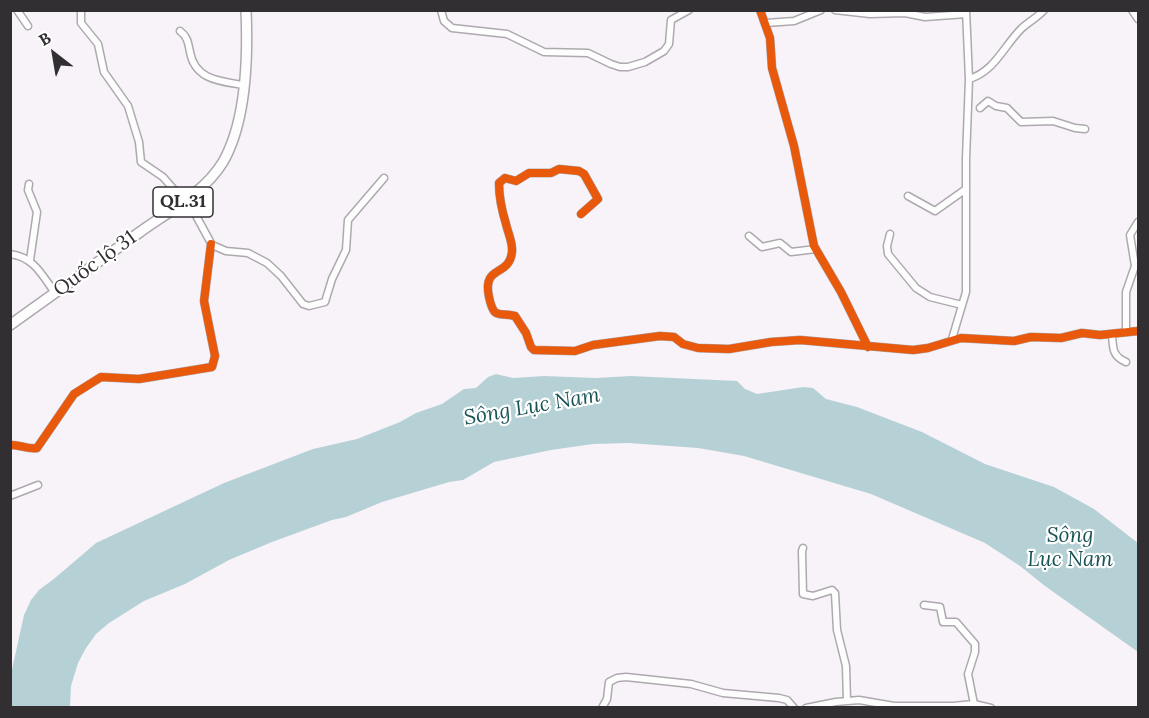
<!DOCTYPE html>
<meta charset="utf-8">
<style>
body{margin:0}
#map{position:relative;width:1149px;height:718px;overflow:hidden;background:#f8f3f9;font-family:Lora,serif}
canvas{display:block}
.frame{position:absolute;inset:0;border:12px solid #322f33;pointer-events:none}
.north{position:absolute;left:24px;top:24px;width:60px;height:60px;-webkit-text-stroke:4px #fff;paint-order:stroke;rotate:329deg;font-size:16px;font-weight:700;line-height:24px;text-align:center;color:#322f33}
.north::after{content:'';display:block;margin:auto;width:21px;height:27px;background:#322f33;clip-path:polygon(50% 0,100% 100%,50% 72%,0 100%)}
</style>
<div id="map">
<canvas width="1149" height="718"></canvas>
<div class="frame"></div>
<div class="north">B</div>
</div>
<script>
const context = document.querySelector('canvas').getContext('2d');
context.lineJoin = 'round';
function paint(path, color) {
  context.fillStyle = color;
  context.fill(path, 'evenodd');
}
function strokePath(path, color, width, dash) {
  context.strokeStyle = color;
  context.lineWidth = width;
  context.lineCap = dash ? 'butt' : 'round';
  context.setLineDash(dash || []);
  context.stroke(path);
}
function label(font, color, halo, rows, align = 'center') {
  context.font = font + ' Lora,serif';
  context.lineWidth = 4.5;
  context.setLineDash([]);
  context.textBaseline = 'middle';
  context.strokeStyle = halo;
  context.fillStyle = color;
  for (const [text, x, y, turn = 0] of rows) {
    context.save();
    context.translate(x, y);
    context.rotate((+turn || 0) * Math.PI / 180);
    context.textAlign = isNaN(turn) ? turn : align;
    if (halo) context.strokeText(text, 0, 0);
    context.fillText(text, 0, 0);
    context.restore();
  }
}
paint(new Path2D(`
 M496 374 513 378 544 376 596 378 631 376 737 381 745 389 757 394 803 387 813 388 826 399 857 407 922 432 985 464 1054 487 1094 509 1138 543V652L1045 586 1020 566 985 543 871 494 744 456 698 448 628 443 593 444 551 450 494 462 463 480 449 482 382 502 346 517 332 520 272 542 229 560 185 584 144 601 109 623 96 634 86 648 78 663 71 686 70 707H11V674L24 615 31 600 39 590 55 578 96 543 224 483 313 449 357 439 400 422 416 413 442 404 464 389 476 388 488 377Z`), '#b6d1d5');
const minor = new Path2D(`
 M17 10 28 26
 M81 10V23L98 44 104 72 128 106 139 142 141 162 163 177 184 201
 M441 10 444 21 452 28 507 34 544 52 588 53 611 64 620 67H628L645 62 664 51 669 44 671 20 689 10
 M760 10 770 38 772 68 794 146 814 246 841 292 868 347
 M835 10 870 14 905 13 925 17 966 14
 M1132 10 1138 19
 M766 23 794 21 821 10
 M180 31C188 37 188 43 190 52 195 80 220 81 243 85
 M969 79C994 72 1004 46 1021 29 1028 22 1037 18 1044 10
 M980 108 988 101 996 106 1007 108 1021 122 1053 121 1075 128 1085 129
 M29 184 28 190 37 212 30 260
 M908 196 935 211 966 189
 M187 199 212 245 226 251 248 253 267 263 281 276 303 304 309 306 325 302 332 279 346 250 348 220 384 178
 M581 214 598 199 584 174 579 171 559 169 551 173H529L516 181 505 178 499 183C499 196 502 211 506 224 508 233 513 243 512 252 509 278 482 264 489 297 494 320 498 312 515 316L526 333 531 347 534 350 575 351 593 345 660 336 674 337 683 344 698 348 729 349 771 342 800 340 913 350 928 348 961 338 1014 341 1031 337 1061 338 1082 333 1100 335 1138 331
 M890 234 887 246 888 254 916 288 930 297 962 305
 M749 236 762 247 780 243 791 252 816 249
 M10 254C34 257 42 275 55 293
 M1126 331V292L1135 266 1130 235 1138 222
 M1112 334C1113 348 1112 356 1126 362
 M952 339 966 292V159L969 79 966 10
 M10 445C19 444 28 450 37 448L74 394 101 377 139 379 212 367 215 356 204 301 211 244
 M10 496 38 485
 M803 548 802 551 803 594 813 596 832 590 835 593 837 630 846 666 847 701
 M924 605 940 607 943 622H956L975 644V652L968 674 974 704
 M602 708 607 699 609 682 617 678 626 677 691 684 723 693 779 698 787 700 794 708
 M806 708 836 702 859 700 894 706H953L974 704 991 708`);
const trunk = new Path2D(`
 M10 325C54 294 97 263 140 232 168 212 205 192 223 162 246 122 248 56 246 10`);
strokePath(minor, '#ada9ae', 9);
strokePath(trunk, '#ada9ae', 12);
strokePath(minor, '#fefdfe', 6);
strokePath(trunk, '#fefdfe', 9);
strokePath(new Path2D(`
 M760 10 770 38 772 68 794 146 814 246 841 292 868 347
 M581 214 598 199 584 174 579 171 559 169 551 173H529L516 181 505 178 499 183C499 196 502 211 506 224 508 233 513 243 512 252 509 278 482 264 489 297 494 320 498 312 515 316L526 333 531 347 534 350 575 351 593 345 660 336 674 337 683 344 698 348 729 349 771 342 800 340 913 350 928 348 961 338 1014 341 1031 337 1061 338 1082 333 1100 335 1138 331
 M10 445C19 444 28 450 37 448L74 394 101 377 139 379 212 367 215 356 204 301 211 244`), '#e8590c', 8);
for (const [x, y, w] of [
 [183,202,60]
]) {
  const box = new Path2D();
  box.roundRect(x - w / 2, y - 15, w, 30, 4.5);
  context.fillStyle = '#fff';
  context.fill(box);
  strokePath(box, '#322f33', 1.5);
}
label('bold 18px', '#322f33', null, [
 ["QL.31",183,202]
]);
label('20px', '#322f33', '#fff', [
 ["Quốc lộ 31",95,264,-36]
]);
label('italic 21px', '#195356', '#fff', [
 ["Sông Lục Nam",532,407,-10],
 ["Sông",1070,536],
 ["Lục Nam",1070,560]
]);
</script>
